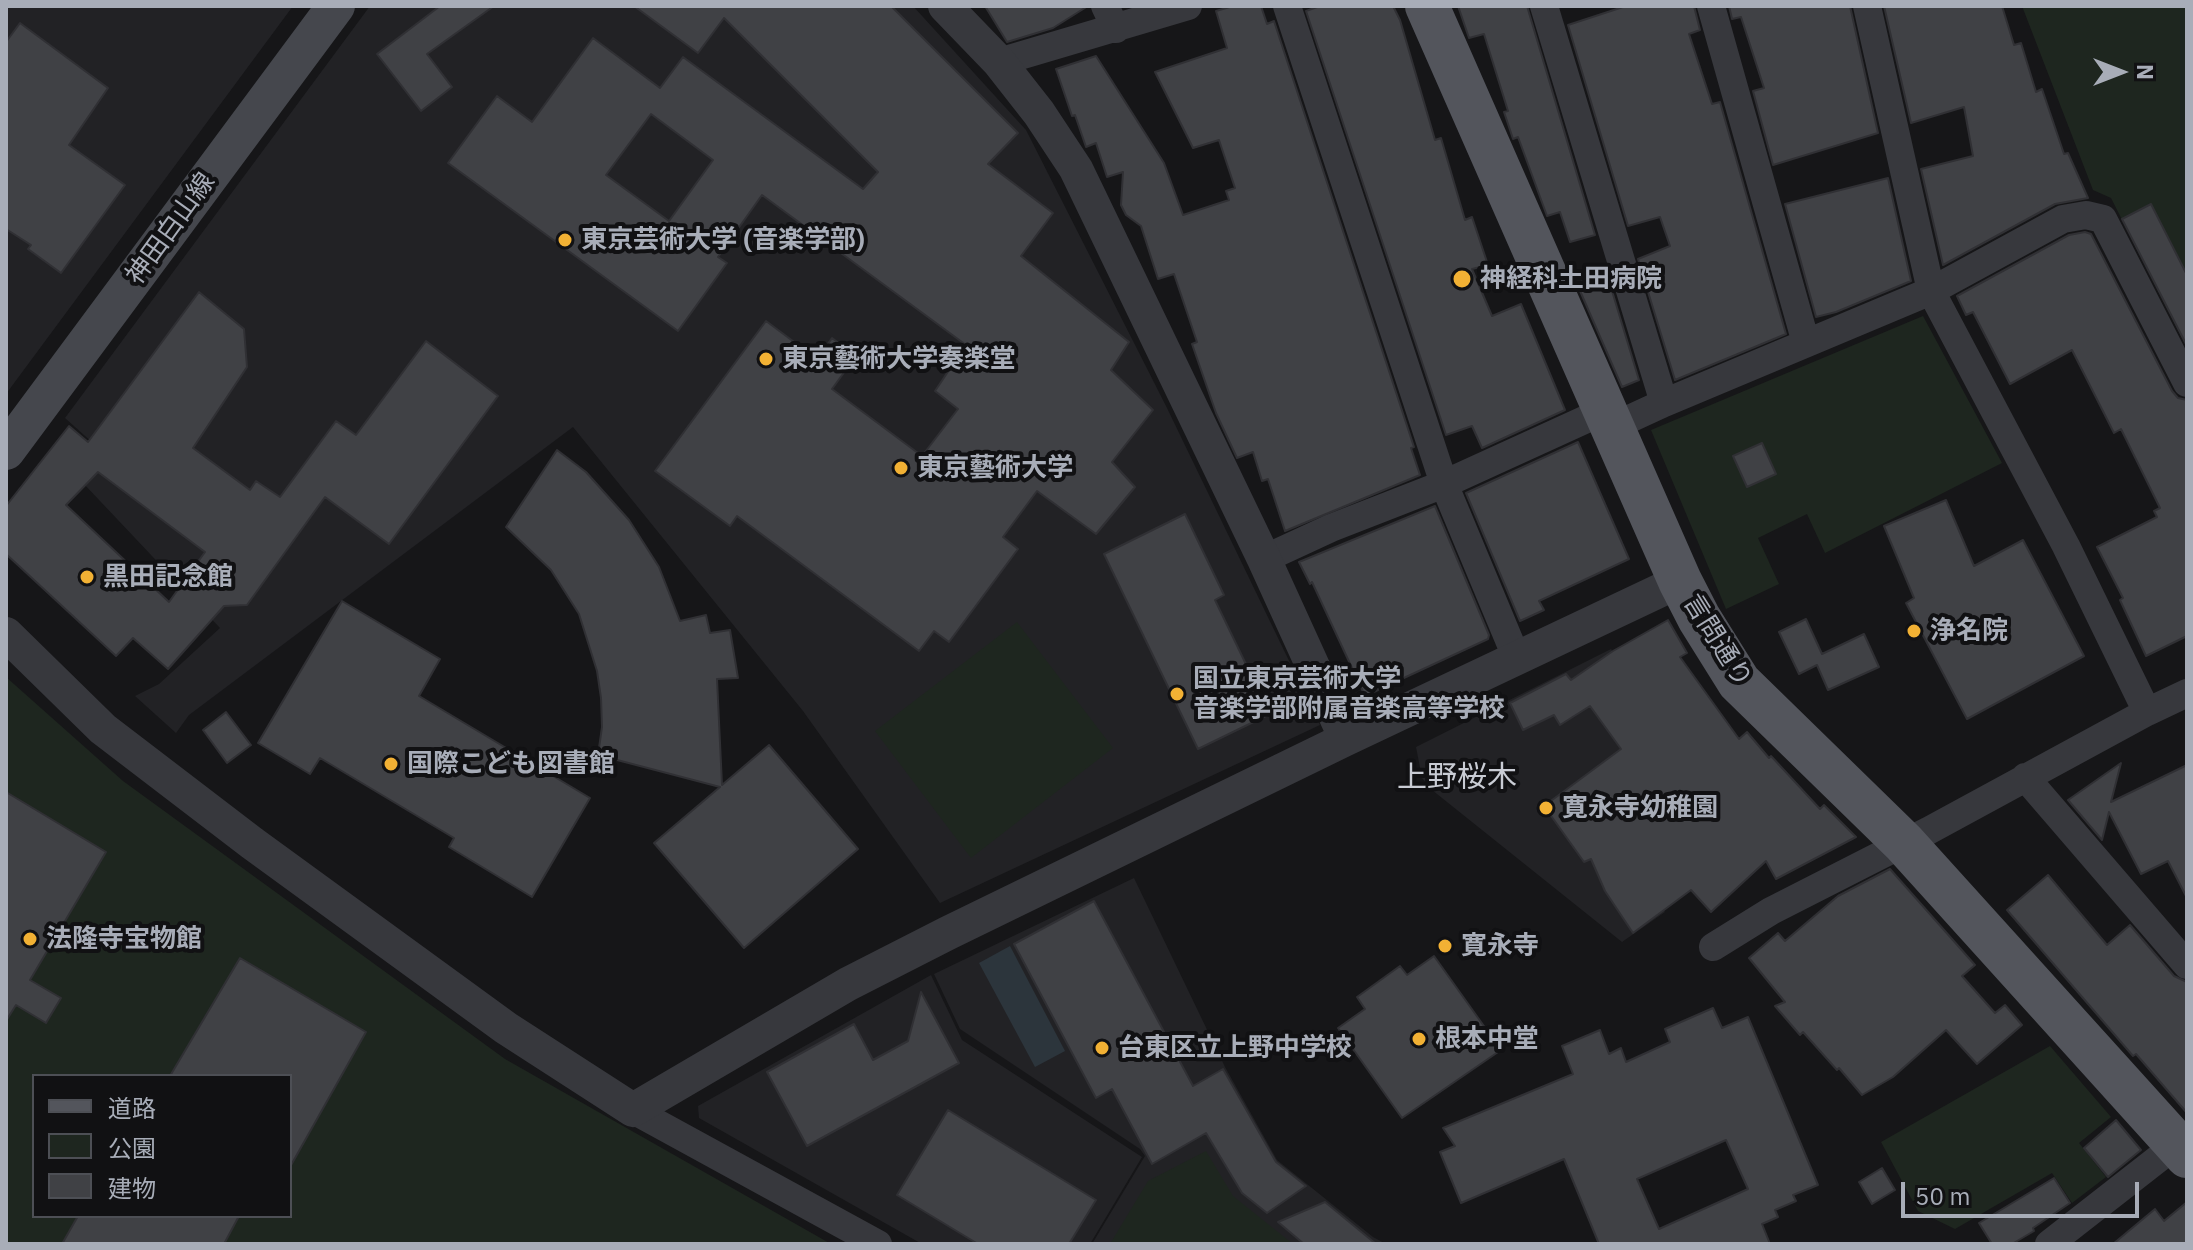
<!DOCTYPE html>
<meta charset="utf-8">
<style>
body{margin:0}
#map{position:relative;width:2193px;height:1250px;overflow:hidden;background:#161618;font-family:"IBM Plex Sans","Noto Sans JP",sans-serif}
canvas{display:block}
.frame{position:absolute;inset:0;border:8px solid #a8adb8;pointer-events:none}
.legend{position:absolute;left:32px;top:1074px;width:260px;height:144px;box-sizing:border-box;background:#111113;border:2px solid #4d4f55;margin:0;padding:10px 14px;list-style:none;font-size:24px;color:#a8adb8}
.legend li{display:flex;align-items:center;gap:16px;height:40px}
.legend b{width:40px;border:2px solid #4d4f55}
.north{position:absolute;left:2081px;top:32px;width:80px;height:80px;-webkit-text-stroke:6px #111113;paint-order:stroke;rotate:90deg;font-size:22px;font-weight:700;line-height:32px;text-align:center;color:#a8adb8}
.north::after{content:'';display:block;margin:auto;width:28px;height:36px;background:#a8adb8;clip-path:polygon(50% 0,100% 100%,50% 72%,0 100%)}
.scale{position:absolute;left:1901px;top:1182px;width:238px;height:36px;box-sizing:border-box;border:4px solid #a8adb8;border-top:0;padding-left:10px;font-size:24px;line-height:28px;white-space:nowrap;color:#a8adb8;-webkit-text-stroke:6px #111113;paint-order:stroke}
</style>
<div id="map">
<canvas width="2193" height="1250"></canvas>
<div class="frame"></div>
<ul class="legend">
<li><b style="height:10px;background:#53555c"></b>道路</li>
<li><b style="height:22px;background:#1e261f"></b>公園</li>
<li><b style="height:22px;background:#404145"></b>建物</li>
</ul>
<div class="north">N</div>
<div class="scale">50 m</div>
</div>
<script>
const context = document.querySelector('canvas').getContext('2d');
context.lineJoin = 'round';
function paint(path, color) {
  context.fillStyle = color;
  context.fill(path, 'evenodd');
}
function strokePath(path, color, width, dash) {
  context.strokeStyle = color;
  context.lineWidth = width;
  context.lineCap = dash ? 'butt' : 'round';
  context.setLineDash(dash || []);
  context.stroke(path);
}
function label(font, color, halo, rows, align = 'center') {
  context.font = font + ' "IBM Plex Sans","Noto Sans JP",sans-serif';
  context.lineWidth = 8;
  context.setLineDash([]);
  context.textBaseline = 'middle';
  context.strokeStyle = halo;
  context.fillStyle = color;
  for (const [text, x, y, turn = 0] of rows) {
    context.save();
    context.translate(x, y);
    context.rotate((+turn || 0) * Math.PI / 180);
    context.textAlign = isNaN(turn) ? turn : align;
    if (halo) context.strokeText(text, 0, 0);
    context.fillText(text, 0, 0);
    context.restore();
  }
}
paint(new Path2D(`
 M6 6H293L6 394Z
 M370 6H913L1026 130 1167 408 1320 725 940 903 803 711 573 427 189 715 176 733 135 696 159 684 220 628 83 483 103 452 65 418Z
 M1611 649 1695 765 1612 827 1665 912 1622 942 1432 790 1422 778 1416 747Z
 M1134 878 1225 1067 1277 1160 1373 1237 1386 1244H1092L1145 1156 1140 1149 960 1029 934 974Z
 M931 975 962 1040 1142 1157 1090 1244H922L699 1118 698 1106Z`), '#222225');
paint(new Path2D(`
 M2022 6H2187V348L2111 198 2093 190Z
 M1923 316 2002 463 1825 553 1807 514 1758 538 1779 584 1726 609 1651 430Z
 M1017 622 1113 748 971 858 875 731Z
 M6 677 123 781 505 1059 831 1244H6ZM34 1076H290V1216H34Z
 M2050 1046 2111 1117 2079 1143 2106 1177 2072 1203 2052 1173 1955 1229 1918 1211 1881 1142Z
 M1206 1151 1233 1196 1293 1244H1110L1148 1181Z`), '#1e261f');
paint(new Path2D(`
 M1010 946 1065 1051 1035 1067 979 963Z`), '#2c353c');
const building = new Path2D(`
 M440 6H494L427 54 452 87 421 111 377 54Z
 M634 6H891L1018 133 988 164 1053 213 1021 256 1129 342 1111 370 1153 410 1112 462 1135 487 1096 534 1037 491 1003 537 1018 549 949 642 934 631 919 651 737 516 730 526 655 471 766 321 817 359 832 338 856 356 832 389 922 456 958 409 935 391 966 345 762 195 718 257 727 263 678 331 448 163 497 96 532 122 593 38 660 88 683 57 863 189 878 172 724 18 698 53ZM651 114 713 160 669 221 606 175Z
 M985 6H1088L1053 28 1007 42Z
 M1233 6H1261L1267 24 1274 21 1414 447 1411 448 1420 475 1285 531 1268 479 1262 481 1253 452 1237 458 1216 413 1192 344 1197 342 1174 274 1158 279 1141 226 1126 215 1121 205 1123 172 1107 177 1096 143 1086 147 1075 115 1072 116 1056 69 1096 56 1164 163 1183 215 1229 200 1226 191 1235 188 1219 140 1193 148 1155 72 1227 48 1216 11Z
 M1320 6H1393L1400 20 1435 140 1441 138 1465 220 1472 217 1488 265 1472 269 1492 316 1521 304 1565 410 1482 448 1472 426 1446 435 1306 11Z
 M1458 6H1527L1595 235 1570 242 1560 212 1547 216 1518 137 1513 139 1504 112 1508 111 1484 34 1469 38Z
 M1626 6H1694L1700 30 1689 34 1712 104 1720 102 1786 334 1675 380 1638 259 1670 246 1660 217 1628 226 1568 25Z
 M1729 6H1850L1878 133 1773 165 1753 91 1764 88 1741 17 1732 19Z
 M1884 6H2002L2014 45 2021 43 2036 92 2042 89 2064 154 2068 153 2088 198 2055 204 1943 265 1921 169 1973 156 1964 107 1911 123Z
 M20 23 108 88 69 145 125 185 61 273 28 249 31 245 6 229V42Z
 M1888 178 1911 281 1836 312 1816 317 1785 204Z
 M2151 204 2187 275V346L2122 219Z
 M2085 232 2091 234 2172 391 2178 398 2187 400V636L2146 656 2120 600 2123 598 2097 547 2157 517 2154 511 2160 508 2121 429 2114 433 2072 350 2010 384 1973 312 1966 315 1957 296 2069 235Z
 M1606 271 1639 380 1622 387 1577 284Z
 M199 292 244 329 247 367 193 448 250 490 256 481 280 497 336 421 356 435 426 341 498 396 389 544 325 497 247 605 224 606 168 669 133 638 116 656 6 554V506L69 426 88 442ZM98 472 205 552 169 602 66 505Z
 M1578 442 1629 559 1539 601 1544 610 1520 621 1466 493Z
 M1762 443 1776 474 1747 487 1733 456Z
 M557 450 586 472 629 520 659 567 680 621 706 615 710 633 730 630 738 678 717 679 722 785 769 745 858 849 744 948 654 843 720 787 598 755 602 727 601 698 597 671 579 614 551 570 506 527Z
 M1946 500 1974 566 2023 540 2084 656 1967 719 1906 603 1914 598 1884 526Z
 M1435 506 1489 635 1488 639 1365 696 1312 582 1310 584 1299 562Z
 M1185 514 1224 595 1215 600 1270 714 1198 749 1104 554Z
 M342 601 440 659 419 696 590 798 532 897 449 847 454 838 320 758 310 774 258 743Z
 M1806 619 1822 654 1864 634 1879 667 1828 690 1817 665 1799 674 1779 632Z
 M1668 620 1687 653 1680 657 1739 739 1747 732 1769 758 1771 756 1820 809 1824 805 1856 837 1776 879 1766 861 1711 912 1691 890 1633 933 1605 891 1591 859 1584 862 1544 806 1621 749 1590 706 1560 725 1554 715 1523 730 1510 703 1566 674 1571 680 1613 651Z
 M226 712 251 745 227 763 203 730Z
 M2121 763 2111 802 2187 765V898L2168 861 2141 874 2109 812 2102 840 2068 800Z
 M6 792 106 852 30 980 61 998 46 1023 16 1005 6 1021Z
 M1890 869 1975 965 1962 976 1995 1013 2005 1005 2022 1025 1977 1064 1946 1030 1893 1077 1862 1095 1839 1068 1837 1070 1803 1032 1800 1035 1775 1006 1785 1002 1749 958 1778 933 1785 941 1838 896Z
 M2048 875 2107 945 2130 925 2174 976 2187 982V1113L2136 1054 2133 1056 2007 910Z
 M1094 901 1193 1086 1223 1069 1276 1162 1306 1186 1267 1213 1242 1193 1206 1133 1152 1164 1112 1089 1096 1098 1014 944Z
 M1434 956 1501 1050 1402 1118 1338 1028 1365 1009 1357 997 1400 966 1407 975Z
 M240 958 366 1032 290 1167V1076H170Z
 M921 992 959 1063 807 1146 767 1072 854 1024 873 1060 908 1041Z
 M1713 1008 1722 1028 1748 1017 1818 1185 1793 1195 1796 1201 1775 1210 1778 1217 1762 1224 1770 1244H1599L1564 1159 1461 1203 1440 1152 1455 1146 1443 1128 1573 1074 1562 1046 1600 1030 1609 1054 1621 1048 1626 1062 1670 1042 1665 1029ZM1726 1140 1748 1189 1659 1229 1637 1179Z
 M948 1110 1096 1200 1069 1244H978L897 1195Z
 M2116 1120 2141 1150 2108 1177 2084 1148Z
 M1882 1168 1895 1190 1872 1204 1859 1182Z
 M2054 1178 2070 1203 2033 1228 2034 1231 2012 1244H1992L1979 1223Z
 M1325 1202 1376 1244H1304L1278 1222Z
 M2187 1202V1244H2113L2155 1209 2164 1221Z
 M78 1216H239L224 1244H62Z`);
paint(building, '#404145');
strokePath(building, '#303034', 2);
strokePath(new Path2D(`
 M1105 6 1116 29
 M1287 6 1444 484 1517 659
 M1544 6 1664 403 1612 427
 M1711 6 1806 343
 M1867 6 1931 291 2066 546 2147 712
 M999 62 1188 6
 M1664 403 1931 291 2063 219 2086 215 2103 219 2187 383
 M1264 559 1331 528 1444 484 1604 411
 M2025 777 2187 965
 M1713 947 1771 911 1928 831 2147 712 2187 693
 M633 1110 878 1244
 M2049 1244 2177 1144`), '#37383d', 28);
strokePath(new Path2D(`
 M945 6 999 62 1039 113 1076 169 1264 559 1346 739
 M6 634 103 729 252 843 506 1028 633 1110 848 984 948 933 1346 739 1680 581`), '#37383d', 34);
strokePath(new Path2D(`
 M6 451 336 6`), '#45474d', 38);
strokePath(new Path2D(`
 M1427 6 1680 581 1699 618 1739 682 1904 843 2187 1156`), '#53555c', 44);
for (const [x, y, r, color] of [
 [565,240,8,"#f2b134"],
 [1462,279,10,"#f2b134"],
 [766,359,8,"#f2b134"],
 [901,468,8,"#f2b134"],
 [87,577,8,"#f2b134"],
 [1914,631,8,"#f2b134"],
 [1177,694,8,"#f2b134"],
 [391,764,8,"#f2b134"],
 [1546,808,8,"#f2b134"],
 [30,939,8,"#f2b134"],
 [1445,946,8,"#f2b134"],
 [1419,1039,8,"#f2b134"],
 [1102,1048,8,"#f2b134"]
]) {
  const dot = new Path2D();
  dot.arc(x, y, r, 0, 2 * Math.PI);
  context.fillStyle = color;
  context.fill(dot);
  strokePath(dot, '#111113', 3);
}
label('26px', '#a8adb8', '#111113', [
 ["神田白山線",171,229,-54],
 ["言問通り",1717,641,58]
]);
label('bold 26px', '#a8adb8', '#111113', [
 ["東京芸術大学 (音楽学部)",581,240],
 ["神経科土田病院",1480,279],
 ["東京藝術大学奏楽堂",782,359],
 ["東京藝術大学",917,468],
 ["黒田記念館",103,577],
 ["浄名院",1930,631],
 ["国立東京芸術大学",1193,679],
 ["音楽学部附属音楽高等学校",1193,709],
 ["国際こども図書館",407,764],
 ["寛永寺幼稚園",1562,808],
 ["法隆寺宝物館",46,939],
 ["寛永寺",1461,946],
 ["根本中堂",1435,1039],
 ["台東区立上野中学校",1118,1048]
], 'left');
label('30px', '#c9ccd4', '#111113', [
 ["上野桜木",1457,778]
]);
</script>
